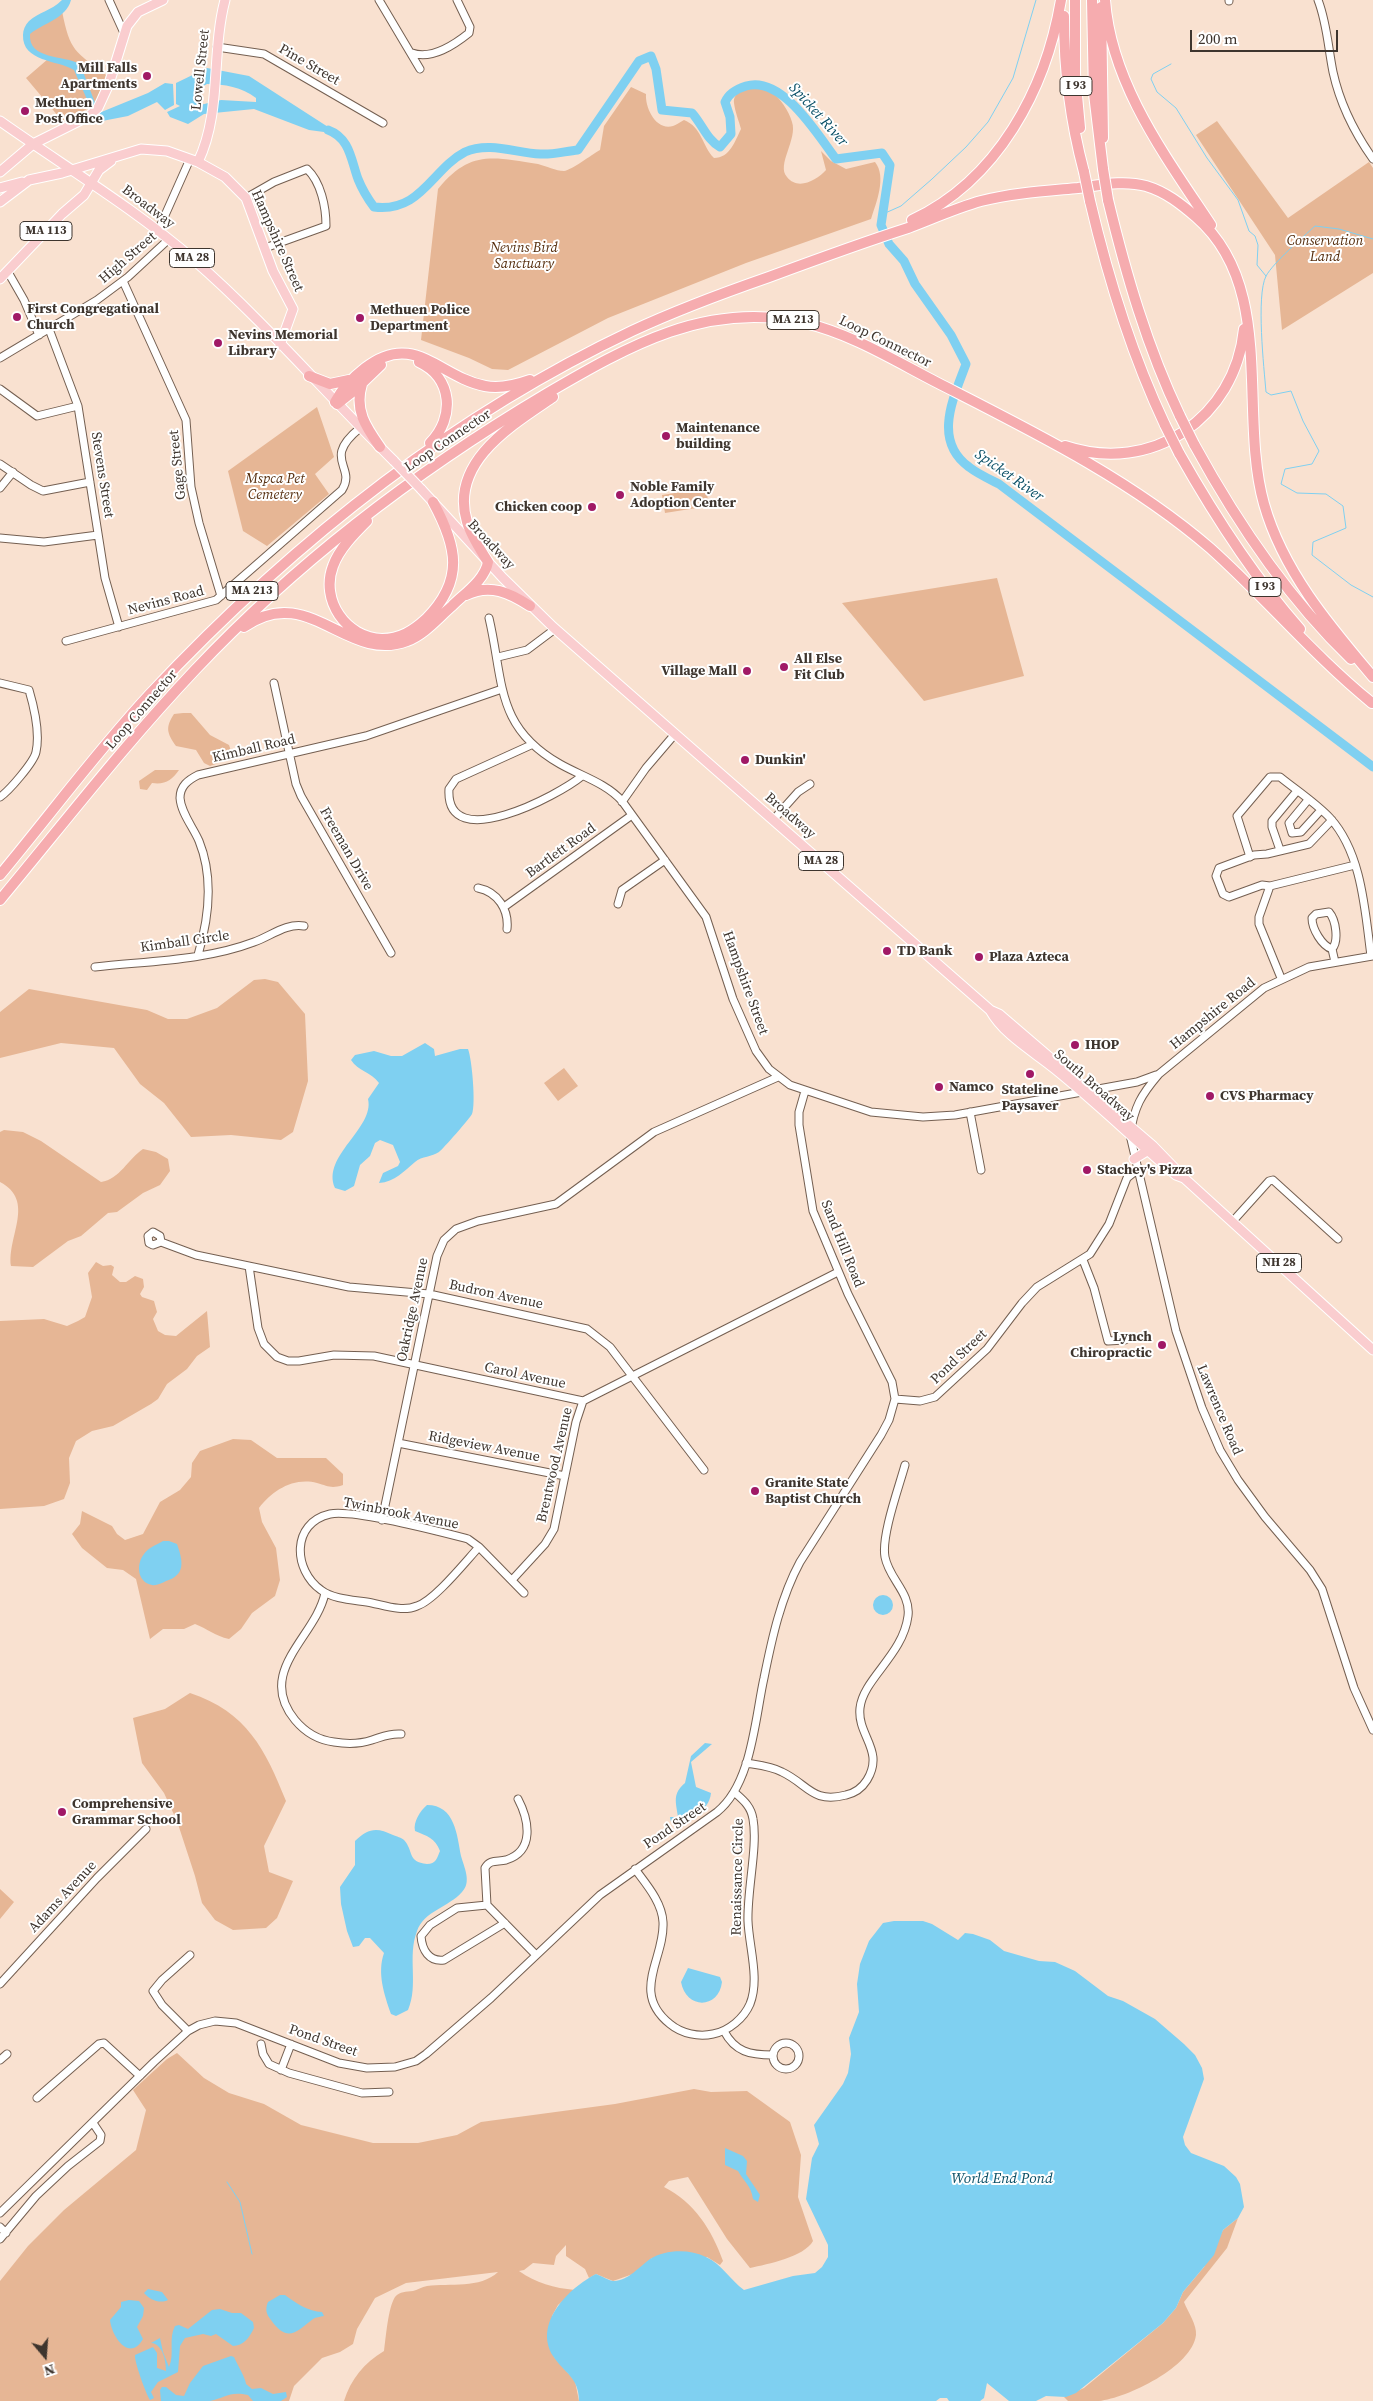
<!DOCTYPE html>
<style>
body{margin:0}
#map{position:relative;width:1373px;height:2401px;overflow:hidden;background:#f9e1d0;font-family:"Source Serif 4",serif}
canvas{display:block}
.north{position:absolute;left:20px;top:2331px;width:50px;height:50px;-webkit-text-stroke:4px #fff;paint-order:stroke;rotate:162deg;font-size:14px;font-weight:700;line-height:20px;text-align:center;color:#3e352e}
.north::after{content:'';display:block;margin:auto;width:18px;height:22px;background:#3e352e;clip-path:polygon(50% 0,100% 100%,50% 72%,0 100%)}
.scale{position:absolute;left:1190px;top:30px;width:148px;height:22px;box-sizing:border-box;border:2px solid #3e352e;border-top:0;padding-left:6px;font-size:15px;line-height:18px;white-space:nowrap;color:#3e352e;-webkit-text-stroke:4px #fff;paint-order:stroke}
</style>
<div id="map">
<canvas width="1373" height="2401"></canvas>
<div class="north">N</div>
<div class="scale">200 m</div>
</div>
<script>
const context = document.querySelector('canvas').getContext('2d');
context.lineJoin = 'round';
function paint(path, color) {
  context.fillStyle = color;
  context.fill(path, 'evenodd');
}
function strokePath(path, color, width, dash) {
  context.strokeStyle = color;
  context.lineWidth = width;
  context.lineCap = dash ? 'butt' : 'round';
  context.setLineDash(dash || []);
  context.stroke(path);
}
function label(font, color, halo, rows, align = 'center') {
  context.font = font + ' "Source Serif 4",serif';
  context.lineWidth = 4;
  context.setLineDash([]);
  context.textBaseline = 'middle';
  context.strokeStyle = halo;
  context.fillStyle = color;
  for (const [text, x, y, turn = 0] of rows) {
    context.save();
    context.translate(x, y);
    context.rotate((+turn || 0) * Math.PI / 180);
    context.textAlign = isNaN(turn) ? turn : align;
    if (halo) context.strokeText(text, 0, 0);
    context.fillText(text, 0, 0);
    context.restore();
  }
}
paint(new Path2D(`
 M62 11C70 52 75 51 106 75L95 104 64 123 26 78 48 59 29 48 26 30Z
 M631 87 646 94C645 108 656 131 673 126 676 125 680 122 684 120 702 127 702 146 714 158 730 158 735 141 741 129 739 121 735 112 734 103 732 87 761 83 771 91 780 98 789 111 792 122 798 139 776 165 787 177 798 191 817 180 826 170L821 151 831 161 846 169 875 162C887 177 876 203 871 219L746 263 608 318 508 370 492 369 469 358 421 340 438 189C470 150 492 157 538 164 546 166 556 171 564 171 572 170 591 155 600 150L604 126Z
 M1217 121 1288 218 1369 162 1373 168V273L1282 330 1275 255 1196 135Z
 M317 407 334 457 315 474 329 494 267 546 243 531 228 471Z
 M706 488 709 506 665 513 662 495Z
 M997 578 1024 676 924 701 842 603Z
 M183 713H191L210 735 229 745 232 754 230 759 210 766 204 763 196 750 176 746C167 733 165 728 174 714Z
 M155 770H179C172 780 165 785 152 783L147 790 140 789 139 781Z
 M265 979 278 982 305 1014 308 1081 293 1132 281 1140 231 1135 191 1137 164 1103 140 1084 114 1048 61 1043 0 1058V1012L29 989 147 1010 168 1019H187L217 1008 254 980Z
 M564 1068 578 1086 558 1101 544 1083Z
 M4 1130 23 1132 41 1141 101 1182C120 1179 128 1159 143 1149L156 1152 168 1159 170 1171 160 1185 143 1193 117 1212 108 1213 81 1236 68 1241 33 1267 11 1266C7 1236 36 1201 0 1182V1132Z
 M96 1262 103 1266 111 1265 114 1267 112 1275 120 1282H126L135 1276 143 1279 144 1287 140 1294 142 1297 154 1301 157 1312 153 1319 158 1331 165 1335 176 1336 207 1311 210 1347 197 1356 187 1369 167 1384 158 1399 151 1404 113 1426 92 1431 76 1441 69 1458 70 1483 64 1499 44 1506 0 1509V1321L44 1319 67 1326 78 1321 85 1317 92 1297 88 1273Z
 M233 1439 251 1440 277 1458H326L343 1474V1485C331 1489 328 1486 317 1483 293 1477 272 1491 259 1508L262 1522 276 1548 280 1580 275 1596 252 1613 241 1629 229 1639C215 1636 208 1629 195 1624L184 1629H163L150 1639 136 1579 123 1570 107 1568 82 1548 72 1534 80 1524 82 1511 112 1526 117 1534 125 1540 143 1534 160 1502 180 1490 191 1477 192 1463 200 1451Z
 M190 1693C247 1712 265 1749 286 1801L264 1846 269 1872 293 1881 277 1918 266 1928 233 1930 215 1920 202 1903 195 1876 177 1821 164 1793 142 1763 133 1718 165 1709Z
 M0 1889 14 1902 0 1919Z
 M177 2053 204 2078 229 2093 264 2104 301 2125 373 2143H418L457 2135 481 2122 615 2104 694 2089 711 2092 747 2091 790 2122 801 2155 798 2197 813 2241C804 2257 768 2264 750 2268L727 2239 688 2177 669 2181 664 2187C694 2202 712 2230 723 2261L720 2265 707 2257 652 2258 633 2274 613 2281 596 2274 589 2278 585 2269 566 2256V2245L556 2256 554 2265 533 2263 524 2270 519 2271C536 2283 554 2288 575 2290L558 2305 552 2316 554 2357 575 2381 579 2401H344C351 2379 364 2363 384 2351 386 2337 388 2308 395 2297 400 2291 406 2292 413 2291 417 2290 422 2287 427 2286 450 2283 480 2289 498 2272L406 2283 375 2298 357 2329 353 2344 340 2352 322 2358 294 2386 289 2401H0V2281L28 2246 64 2210 136 2150 146 2110 133 2090 167 2059Z
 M1238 2218 1227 2248 1184 2302C1188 2312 1197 2325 1196 2335 1192 2367 1127 2398 1099 2401 1089 2401 1078 2401 1068 2401L1064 2397 1084 2388 1163 2323 1176 2308 1183 2292 1204 2267 1223 2230Z`), '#e6b695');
paint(new Path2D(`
 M62 0H71C66 19 43 23 30 34 28 60 64 55 80 64L99 113 148 93 165 83 173 84 174 105 165 110 157 102 128 116 97 122 74 70C58 60 22 62 23 35 23 30 25 25 29 21 39 12 51 11 62 0Z
 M207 68 249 76 339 134 309 130 254 109 204 114 188 124 170 117 167 112 180 106 176 104V83ZM207 84C224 84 242 87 256 98V102L221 100 200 105 195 101C196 92 199 88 207 84Z
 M425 1043 434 1049 435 1056 460 1049H468C472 1059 476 1105 472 1114 470 1118 443 1149 439 1152 432 1157 422 1156 415 1162 404 1171 395 1182 379 1183L383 1173 398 1166 400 1162 393 1145 380 1140 375 1143 370 1156 360 1165 354 1186 345 1191 335 1188C321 1156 375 1128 368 1099L379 1083C371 1072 358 1071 351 1060L355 1055 374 1051 391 1056H402Z
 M163 1541H169L177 1544C183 1561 186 1575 166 1581 162 1583 156 1586 152 1585 137 1582 136 1564 144 1554 148 1548 156 1545 163 1541Z
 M873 1605a10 10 0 1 1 20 0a10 10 0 1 1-20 0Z
 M705 1743 712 1744 691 1762 696 1787 711 1793C709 1812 688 1821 671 1822L670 1817H678C676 1802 672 1794 685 1783L691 1756Z
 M427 1805C455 1805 457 1835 461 1856 464 1867 472 1882 462 1892 449 1907 424 1911 417 1931 407 1957 419 1985 408 2010L396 2016 391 2014C384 1994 377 1973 384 1953L370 1938H365L359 1946 353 1947 347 1931 341 1904 340 1887 355 1865V1841C368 1828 377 1827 393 1835 396 1836 402 1838 404 1840 414 1851 407 1862 427 1864 436 1864 437 1858 440 1851 435 1838 427 1836 415 1831 413 1822 420 1811 427 1805Z
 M894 1921H923L932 1924 958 1940 965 1933 973 1934 990 1940 1004 1951 1039 1961 1055 1962 1075 1971 1108 1996 1123 2001 1155 2019 1184 2044 1195 2055 1202 2068 1204 2079 1183 2137 1185 2145 1191 2153 1224 2166 1236 2177 1240 2184 1244 2207 1238 2218 1223 2230 1214 2255 1183 2292 1176 2308 1163 2323 1076 2393 1066 2397 1046 2396 1036 2401H1009L987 2383 984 2398 980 2401H949L947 2398H940L936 2401H579C579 2377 564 2373 553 2356 533 2323 569 2288 596 2274 602 2276 609 2281 614 2281 628 2281 640 2266 650 2259 666 2249 690 2249 706 2257 722 2264 730 2280 744 2290L793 2276 815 2273 822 2267 828 2257V2245L806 2199 812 2158 819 2144 814 2125 843 2084 848 2073 851 2054 849 2038 859 2012 857 1984 860 1964 869 1941 883 1923Z
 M688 1968 720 1977 722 1982C719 2009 686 2010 681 1982Z
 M725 2148 743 2156 747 2161 746 2174 760 2195 758 2202 753 2199C751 2185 744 2182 738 2171L725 2165Z
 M148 2289 162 2292 168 2300C160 2304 150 2300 144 2293Z
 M280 2295H285C294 2302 309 2312 322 2312L324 2316C320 2317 316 2317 313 2319 297 2331 288 2344 271 2320 266 2314 265 2309 268 2302Z
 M129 2300 139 2301 144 2308 143 2316 137 2327 143 2339C130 2362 112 2338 110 2320L121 2307V2302Z
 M220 2309 232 2313H241L253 2322 254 2328C250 2337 243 2346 233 2346L216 2334 211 2336 203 2334 185 2338 180 2346 178 2372 158 2382 151 2392 154 2398 150 2400C146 2394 134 2361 135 2355L153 2347 157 2353V2368L166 2371C166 2361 163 2344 151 2343L160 2338 163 2352 169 2367C175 2354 168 2339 175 2326L179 2325 188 2329 212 2310Z
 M231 2356 234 2357C237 2364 246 2379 246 2384L252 2389 261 2388 273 2394 286 2392 287 2397 281 2401H253L248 2395C229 2391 225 2398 210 2401 195 2401 176 2401 161 2401L160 2390 162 2387H166L176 2395 184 2396 190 2383 203 2366Z`), '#7fd0f1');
strokePath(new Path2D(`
 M1171 64 1153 74 1151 79 1157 92 1176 108 1207 158 1238 200 1249 231 1255 236 1258 245 1257 265 1266 276
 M883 214 901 206 932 179 966 147 988 122 1013 78 1036 0
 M1373 239 1339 229 1315 226C1302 238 1274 262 1266 276 1256 296 1264 368 1266 392L1271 395 1291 391 1303 421 1319 451 1312 464 1285 469 1281 484 1297 493 1326 494 1343 506 1346 528 1313 542 1312 555 1351 585 1373 597
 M227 2182 240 2202 252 2254`), '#7fd0f1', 1);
strokePath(new Path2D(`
 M328 130C350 138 351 160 358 179 362 189 368 199 374 207 421 213 432 169 465 152 489 141 516 153 540 154 553 155 566 151 578 150L639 61 651 56 656 69 662 110 692 113C702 124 707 140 720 147L731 134 730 117 725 102C729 93 736 89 746 86 782 75 817 134 836 159L882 153 890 165 881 225 889 244 904 261 915 284 951 335 966 364C954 397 932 440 969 467 978 474 989 479 999 484L1373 767`), '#7fd0f1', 9);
const minor = new Path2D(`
 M109 0 124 33
 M379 0 420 69
 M1229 0V1
 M1318 0C1327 23 1328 47 1333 72 1340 104 1354 132 1373 159
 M217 47 264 54 383 123
 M412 53C432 60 454 45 469 33L470 27 457 0
 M246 198 274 182 307 169C321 182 326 207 326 226L265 248
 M158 231 190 159
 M8 272 24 300 39 335
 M123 281 186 420 191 487 199 523 221 596
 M49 329 78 406 105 578 119 627
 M0 358 97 300 128 277 169 239
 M0 389 37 416 78 406
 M0 464 31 485 43 491 90 482
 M0 488 13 472
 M0 538 44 542 98 535
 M489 618C504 682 495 727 560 764 581 776 606 783 622 801L706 917 733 999 756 1051 769 1069 790 1085 871 1112 923 1117 955 1115 1137 1082 1156 1075
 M66 641 216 600 342 490C357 466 321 460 360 428
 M498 657 527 650 555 629
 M0 683 29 690C34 707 40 734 36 752 34 762 9 791 0 797
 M274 683 296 784 301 796 391 953
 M531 745 456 779 449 789C445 856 559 795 582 776
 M1308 800 1289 823 1292 833 1301 832 1321 810
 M622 802 646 768 675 734
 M773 820 798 792 810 784
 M1280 850 1272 827V821L1297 791
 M1250 857 1237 816 1270 777H1280C1296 790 1316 803 1330 818 1362 853 1365 911 1371 956
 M1270 886 1355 865
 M478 888C498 892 509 910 507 929
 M618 904 622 890 665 860
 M504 907 632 815
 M1332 949C1322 946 1312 929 1312 918L1316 914 1329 912C1336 920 1339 941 1332 949L1335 962
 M198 955C209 918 214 878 199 841 193 827 181 813 180 798 180 786 188 780 198 775L366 736 502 689
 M1373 956 1309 967 1264 988 1159 1074C1141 1095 1134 1107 1130 1135L1176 1331 1202 1408 1220 1450 1238 1480 1265 1517 1310 1570 1322 1589 1354 1688 1373 1730
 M95 967C147 961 204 961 254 942 271 936 286 923 304 926
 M1281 978 1259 924V917L1270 886 1262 885 1229 897 1223 894 1216 876 1219 868 1254 855 1267 854 1309 844 1332 820
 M970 1112 981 1170
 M1233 1221 1269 1181 1273 1180 1338 1239
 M161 1242 153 1245 149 1243 148 1236 153 1232 160 1236 161 1242 196 1255 349 1287 429 1294 587 1329 610 1347 704 1470
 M1083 1260 1094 1288 1108 1341 1125 1340
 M249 1266 258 1328 264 1344 277 1357 288 1361H299L334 1355 374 1356 583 1401 838 1272
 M895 1399 920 1401 935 1397 987 1349 1022 1303 1037 1287 1090 1254 1109 1224 1127 1178 1137 1170
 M398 1443 565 1476
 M382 1520 437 1256 444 1240 456 1229 478 1221 556 1204 654 1132 778 1077
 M479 1547C465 1562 435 1600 417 1606 403 1612 386 1606 372 1603 357 1600 334 1600 321 1590 293 1570 291 1523 330 1514 354 1509 441 1532 468 1539L479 1547 524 1593
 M512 1580 545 1544 554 1529 576 1422 583 1401
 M325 1593C316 1637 255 1671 295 1720 305 1732 318 1740 334 1742 346 1744 360 1744 372 1740 382 1737 389 1733 401 1734
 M746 1763C758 1765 771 1766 782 1772 808 1784 812 1804 846 1795 855 1793 862 1788 867 1780 885 1750 857 1736 860 1708 863 1679 903 1655 908 1616 911 1593 889 1579 885 1557 881 1536 899 1487 905 1465
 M518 1799C529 1820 535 1851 506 1860 497 1862 490 1859 485 1868L487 1905 536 1955
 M635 1869C646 1884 662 1902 663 1922 665 1959 630 1992 670 2024 682 2034 699 2037 713 2034 729 2031 744 2018 750 2004 760 1979 749 1947 748 1921 747 1890 758 1846 753 1819 751 1806 743 1800 734 1792
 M487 1905 457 1908 430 1925 421 1936C422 1950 429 1962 444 1960L505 1923
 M0 1984 97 1878 146 1829
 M188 2031 162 2005 153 1991 162 1980 190 1955
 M724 2031C735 2052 750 2055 773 2055
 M773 2056a13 13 0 1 1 26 0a13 13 0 1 1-26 0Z
 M261 2044 263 2054 269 2064 289 2073 362 2093 389 2092
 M0 2060 7 2054
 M281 2070 291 2044
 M37 2098 99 2044 104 2043 140 2076
 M0 2213 154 2062 188 2031 199 2025 215 2021 236 2023 339 2063 367 2068 395 2067 416 2061 426 2054 491 1998 600 1895 717 1812C752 1784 755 1718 764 1678 772 1638 781 1597 800 1562L881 1435 889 1420 895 1399 892 1382 848 1294 813 1211 799 1125V1112L805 1091
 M0 2227 6 2233
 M0 2239 36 2196 68 2166 100 2141 101 2135 93 2123`);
const major = new Path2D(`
 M0 121C65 167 134 208 194 260 265 322 327 395 394 461
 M198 162C222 112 211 53 225 0
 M0 172 33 144 89 116 98 108 109 84 127 26 138 12 163 0
 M0 188 22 182
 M0 202 29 180 62 173 141 149 167 151 198 162 225 177 246 198 273 271 293 309 280 345
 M0 279 62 214 84 195 99 170 111 161
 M421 489 503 578 553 627 990 1010C1004 1035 1033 1051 1055 1069 1096 1102 1135 1140 1176 1175L1184 1178
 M990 1010 999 1014 1153 1146 1184 1178 1373 1350
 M1134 1159 1147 1151`);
const highway = new Path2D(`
 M1075 0V74L1080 128
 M1092 0 1094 94 1103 169
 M1105 0C1111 84 1166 157 1211 225
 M1101 7 1103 138
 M1064 16C1064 69 1070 120 1084 172
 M1108 200C1126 274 1147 347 1180 416
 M1090 201C1108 278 1131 353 1165 425
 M912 220C998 180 1046 89 1061 0
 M419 362C453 378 455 418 430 443
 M309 376 330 384 349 380
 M362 384C354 410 366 427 380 447
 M335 402C343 387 352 378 365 368 414 330 439 377 485 386 500 389 516 385 530 380
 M337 404 356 389 381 365
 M1194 444C1237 523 1287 597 1351 659
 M1065 446C1152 475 1235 418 1244 329
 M1179 453C1214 515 1252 575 1300 629
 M367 521C354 534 339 549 333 566 320 600 346 638 382 639 400 639 413 631 426 619 465 580 457 546 433 502
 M466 595C490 583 510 593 530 606
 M244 627C308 581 347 664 407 641 424 635 438 618 452 606 464 594 485 580 488 562 480 549 471 536 467 522 449 462 512 425 553 397
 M0 875C50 815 97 751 150 694 289 546 448 418 632 331 677 310 723 293 769 277 815 260 861 243 908 228 932 219 956 208 981 201 1013 193 1046 191 1078 188 1101 185 1124 180 1146 186 1166 192 1181 204 1196 217 1277 287 1238 412 1264 504 1283 571 1329 625 1373 677
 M0 900C64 823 126 743 195 670 298 561 418 470 546 394 628 346 708 300 805 323 852 334 895 361 938 383 1032 431 1130 479 1210 548 1266 598 1314 656 1372 703`);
strokePath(minor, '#745f51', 9);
strokePath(major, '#fff', 11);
strokePath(highway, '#fff', 12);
strokePath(minor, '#fff', 7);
strokePath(major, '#facdcf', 9);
strokePath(highway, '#f6acaf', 10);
const majorBridge = new Path2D(`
 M394 461 421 489`);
const highwayBridge = new Path2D(`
 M1103 169 1108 200
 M1084 172 1090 201
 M1180 416 1194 444
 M1165 425 1179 453`);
strokePath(majorBridge, '#fff', 11, []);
strokePath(highwayBridge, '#fff', 12, []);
strokePath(majorBridge, '#facdcf', 9);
strokePath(highwayBridge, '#f6acaf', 10);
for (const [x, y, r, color] of [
 [147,76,5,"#a01966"],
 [25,111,5,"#a01966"],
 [17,317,5,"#a01966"],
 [360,318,5,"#a01966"],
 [218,343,5,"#a01966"],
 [666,436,5,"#a01966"],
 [620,495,5,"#a01966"],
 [592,507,5,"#a01966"],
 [784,667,5,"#a01966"],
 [747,671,5,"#a01966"],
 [745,760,5,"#a01966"],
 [887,951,5,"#a01966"],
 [979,957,5,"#a01966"],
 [1075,1045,5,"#a01966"],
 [1030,1074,5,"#a01966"],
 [939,1087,5,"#a01966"],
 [1210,1096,5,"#a01966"],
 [1087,1170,5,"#a01966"],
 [1162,1345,5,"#a01966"],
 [755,1491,5,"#a01966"],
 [62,1812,5,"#a01966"]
]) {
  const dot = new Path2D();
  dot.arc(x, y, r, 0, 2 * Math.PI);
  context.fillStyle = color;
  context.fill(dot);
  strokePath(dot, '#fff', 2);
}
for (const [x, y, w] of [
 [1076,86,32],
 [46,231,52],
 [192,258,45],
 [793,320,52],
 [1265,587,32],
 [252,591,52],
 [821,861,45],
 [1279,1263,45]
]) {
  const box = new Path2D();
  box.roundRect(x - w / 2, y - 9.5, w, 19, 4);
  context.fillStyle = '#fff';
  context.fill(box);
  strokePath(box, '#3e352e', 1);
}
label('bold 12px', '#3e352e', null, [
 ["I 93",1076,86],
 ["MA 113",46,231],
 ["MA 28",192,258],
 ["MA 213",793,320],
 ["I 93",1265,587],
 ["MA 213",252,591],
 ["MA 28",821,861],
 ["NH 28",1279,1263]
]);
label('14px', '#3e352e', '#fff', [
 ["Pine Street",309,65,30],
 ["Lowell Street",201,70,-84],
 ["Broadway",148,207,37],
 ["Hampshire Street",277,241,66],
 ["High Street",128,258,-41],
 ["Loop Connector",885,342,26],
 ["Loop Connector",448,441,-34],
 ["Gage Street",178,465,-96],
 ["Stevens Street",102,475,81],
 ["Broadway",491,545,47],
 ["Nevins Road",166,601,-15],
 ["Loop Connector",142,710,-49],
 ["Kimball Road",254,749,-13],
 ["Broadway",790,816,41],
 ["Freeman Drive",346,849,60],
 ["Bartlett Road",561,851,-36],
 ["Kimball Circle",185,942,-8],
 ["Hampshire Street",745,983,70],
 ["Hampshire Road",1213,1014,-39],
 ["South Broadway",1094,1086,41],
 ["Sand Hill Road",842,1244,68],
 ["Budron Avenue",496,1295,12],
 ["Oakridge Avenue",413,1310,-78],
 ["Pond Street",959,1357,-44],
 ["Carol Avenue",525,1376,12],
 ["Lawrence Road",1219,1410,67],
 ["Ridgeview Avenue",484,1447,11],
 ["Brentwood Avenue",555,1465,-77],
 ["Twinbrook Avenue",401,1514,11],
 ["Pond Street",675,1826,-34],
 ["Renaissance Circle",738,1877,-89],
 ["Adams Avenue",63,1897,-47],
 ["Pond Street",323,2041,19]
]);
label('bold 14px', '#3e352e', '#fff', [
 ["Mill Falls",137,68,"right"],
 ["Apartments",137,84,"right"],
 ["Methuen",35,103],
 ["Post Office",35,119],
 ["First Congregational",27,309],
 ["Church",27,325],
 ["Methuen Police",370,310],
 ["Department",370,326],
 ["Nevins Memorial",228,335],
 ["Library",228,351],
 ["Maintenance",676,428],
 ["building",676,444],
 ["Noble Family",630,487],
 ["Adoption Center",630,503],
 ["Chicken coop",582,507,"right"],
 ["All Else",794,659],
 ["Fit Club",794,675],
 ["Village Mall",737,671,"right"],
 ["Dunkin'",755,760],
 ["TD Bank",897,951],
 ["Plaza Azteca",989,957],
 ["IHOP",1085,1045],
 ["Namco",949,1087],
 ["Stateline",1030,1090,"center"],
 ["Paysaver",1030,1106,"center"],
 ["CVS Pharmacy",1220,1096],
 ["Stachey's Pizza",1097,1170],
 ["Lynch",1152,1337,"right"],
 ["Chiropractic",1152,1353,"right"],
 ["Granite State",765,1483],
 ["Baptist Church",765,1499],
 ["Comprehensive",72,1804],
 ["Grammar School",72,1820]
], 'left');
label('italic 14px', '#562e0e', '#fff', [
 ["Conservation",1325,241],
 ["Land",1325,257],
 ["Nevins Bird",524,248],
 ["Sanctuary",524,264],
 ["Mspca Pet",275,479],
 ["Cemetery",275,495]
]);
label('italic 15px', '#0b5067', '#fff', [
 ["Spicket River",818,115,48],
 ["Spicket River",1009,476,35],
 ["World End Pond",1002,2179]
]);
</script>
